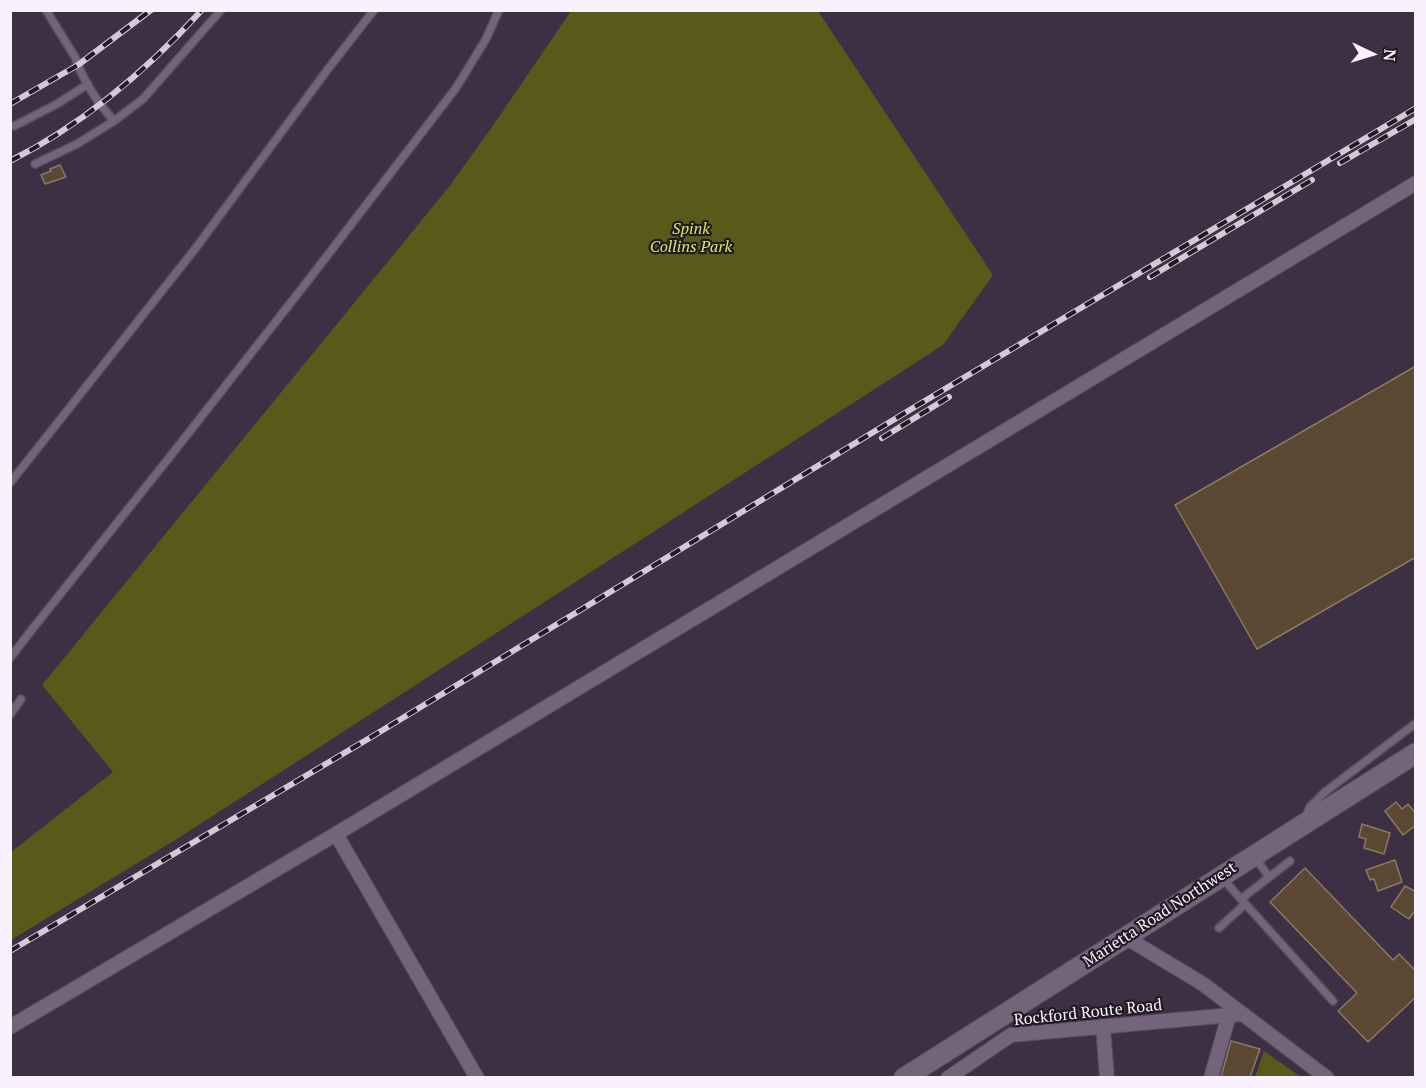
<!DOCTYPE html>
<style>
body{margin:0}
#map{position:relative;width:1426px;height:1088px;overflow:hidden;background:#3d2f44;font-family:"PT Serif",serif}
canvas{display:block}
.frame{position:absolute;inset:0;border:12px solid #faf1ff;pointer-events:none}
.north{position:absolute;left:1342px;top:24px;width:60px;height:60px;-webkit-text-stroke:4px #201a23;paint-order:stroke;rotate:94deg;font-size:16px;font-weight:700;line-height:24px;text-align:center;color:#faf1ff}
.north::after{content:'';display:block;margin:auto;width:21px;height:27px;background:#faf1ff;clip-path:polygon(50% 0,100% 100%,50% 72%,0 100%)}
</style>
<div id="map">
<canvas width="1426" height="1088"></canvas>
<div class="frame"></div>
<div class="north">N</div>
</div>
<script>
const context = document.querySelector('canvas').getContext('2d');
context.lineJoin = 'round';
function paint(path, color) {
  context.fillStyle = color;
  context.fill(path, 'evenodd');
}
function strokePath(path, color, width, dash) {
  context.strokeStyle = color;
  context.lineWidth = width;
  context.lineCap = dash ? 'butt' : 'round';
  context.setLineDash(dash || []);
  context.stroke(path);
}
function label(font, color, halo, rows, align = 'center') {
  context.font = font + ' "PT Serif",serif';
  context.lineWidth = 4.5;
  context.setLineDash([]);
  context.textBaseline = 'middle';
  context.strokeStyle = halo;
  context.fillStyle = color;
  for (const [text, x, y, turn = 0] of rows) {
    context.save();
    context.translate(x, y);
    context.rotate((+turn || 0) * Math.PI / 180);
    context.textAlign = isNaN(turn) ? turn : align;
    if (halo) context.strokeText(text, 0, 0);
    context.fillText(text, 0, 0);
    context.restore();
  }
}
paint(new Path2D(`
 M571 11H818L993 275 943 345 180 837 11 940V852L113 772 42 685 448 188 492 127Z
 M1264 1051 1301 1077H1255Z`), '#585a19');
const building = new Path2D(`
 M60 165 66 177 45 184 41 175 51 171 50 169Z
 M1416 366V557L1257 649 1175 505Z
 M1396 802 1402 809 1408 804 1416 814V825L1403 835 1385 811Z
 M1362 824 1390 833 1384 854 1364 848 1366 839 1359 837Z
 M1395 860 1402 882 1378 891 1374 879 1370 880 1366 870Z
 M1305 868 1393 960 1399 954 1416 971V997L1368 1042 1338 1011 1357 993 1270 902Z
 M1405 886 1416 892V909L1409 919 1391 907Z
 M1231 1041 1260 1049 1250 1077H1221Z`);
paint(building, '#5a4832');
strokePath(building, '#8d7962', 1.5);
const lane = new Path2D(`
 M46 10 75 57C83 80 98 103 114 121
 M14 126 57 104 88 84
 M35 164 77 144 114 121 143 99 221 10
 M10 483 195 249 328 69 374 10
 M10 658 30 632 176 449 310 278 456 88 486 39 499 10
 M10 715 21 699
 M1306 816 1310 807 1325 792 1416 723
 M1255 857 1269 877
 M1222 878 1333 1001
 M1241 899 1290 861
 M1219 928 1245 904`);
const street = new Path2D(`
 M336 834 477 1078
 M1125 937 1203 984 1327 1078
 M10 1027 336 834 1416 183
 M1103 1027 1107 1078
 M948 1078 1011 1035 1242 1014
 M1211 1078 1229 1015`);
const secondary = new Path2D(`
 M904 1078 1416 753`);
strokePath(lane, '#574b5d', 10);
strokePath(street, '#574b5d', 16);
strokePath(secondary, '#574b5d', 22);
strokePath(lane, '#73637b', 7);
strokePath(street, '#73637b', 14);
strokePath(secondary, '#73637b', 20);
const rail = new Path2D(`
 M10 104 78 65 151 10
 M10 161C84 124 147 70 202 10
 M1340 163 1416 119
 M1150 277 1312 180
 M882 438 949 397
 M10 951 373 736 913 408 1416 108`);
strokePath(rail, '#d3c9d9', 6);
strokePath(rail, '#201a23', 4, [11]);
label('italic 16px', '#dde463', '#201a23', [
 ["Spink",691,229],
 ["Collins Park",691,247]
]);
label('16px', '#faf1ff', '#201a23', [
 ["Marietta Road Northwest",1160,915,-33],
 ["Rockford Route Road",1088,1013,-6]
]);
</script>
